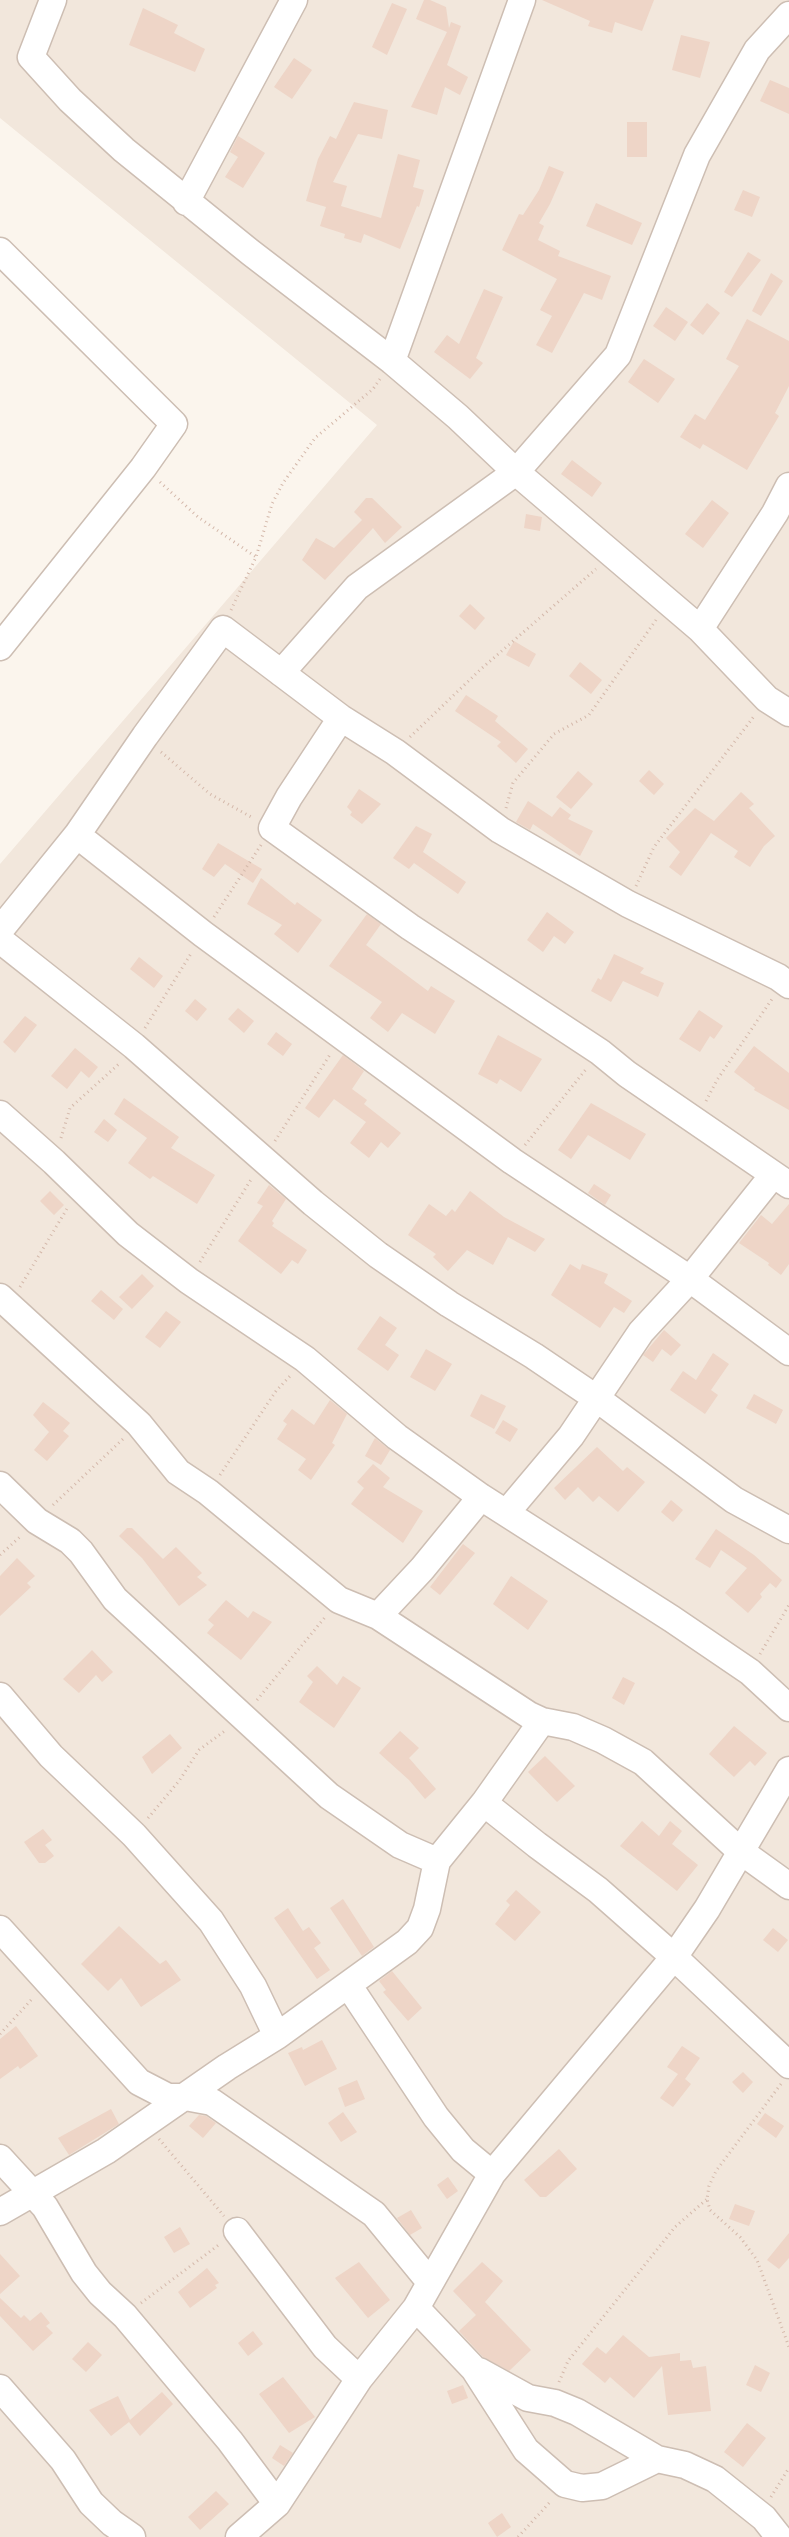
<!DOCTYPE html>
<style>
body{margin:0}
canvas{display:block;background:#fbf5ed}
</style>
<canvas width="789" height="2537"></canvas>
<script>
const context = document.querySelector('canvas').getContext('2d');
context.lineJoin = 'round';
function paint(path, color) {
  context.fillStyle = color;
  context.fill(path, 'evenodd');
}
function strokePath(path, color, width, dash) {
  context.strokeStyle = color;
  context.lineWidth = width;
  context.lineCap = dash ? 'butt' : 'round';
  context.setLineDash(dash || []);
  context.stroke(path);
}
paint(new Path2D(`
 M0 0H789V2537H0V864L377 425 0 118Z`), '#f2e7dc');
paint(new Path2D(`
 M424 0H430L446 7 449 28 451 22 461 26 447 65 468 77 460 95 445 87 437 115 411 107 447 32 416 19Z
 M542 0H654L642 31 615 22 612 33 588 26 590 21Z
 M392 3 407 9 387 55 372 47Z
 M143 8 178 25 174 33 205 49 195 72 129 45Z
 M681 35 710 42 700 78 672 70Z
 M294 58 312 70 292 99 274 87Z
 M770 80 789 88V114L760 101Z
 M354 102 388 110 382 139 358 134 333 182 347 186 341 206 381 218 398 154 420 160 413 187 424 190 419 207 417 206 400 249 364 234 361 243 344 238 345 234 320 226 326 207 306 201 318 159 330 136 336 139Z
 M627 122H647V157H627Z
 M238 136 265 153 243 188 225 177 238 157 230 152Z
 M549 166 564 172 550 204 539 223 544 226 538 240 560 251 558 256 611 276 602 300 584 293 552 353 536 345 552 316 540 310 557 279 502 250 519 214 523 215 539 190Z
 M743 190 760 197 752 217 734 210Z
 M596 203 642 223 632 245 586 226Z
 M748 252 761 260 732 297 724 292Z
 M771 273 783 281 761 316 752 311Z
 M484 289 503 297 476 358 483 363 470 379 434 352 447 335 459 344Z
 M707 303 720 313 703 335 690 325Z
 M666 307 688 322 675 341 653 326Z
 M747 319 789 341V386L775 413 779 416 747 470 703 444 700 449 680 437 695 414 705 420 739 366 726 359Z
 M644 359 675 379 658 403 628 382Z
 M572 460 602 483 592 497 561 474Z
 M366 498H372L402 527 385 543 373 528 325 580 302 560 316 538 334 548 362 520 354 512Z
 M712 500 729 513 703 548 685 534Z
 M526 514 542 517 540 531 524 528Z
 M470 604 485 618 475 630 459 616Z
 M514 641 536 654 529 667 506 655Z
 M580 662 602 680 591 694 569 676Z
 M466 695 498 716 495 721 528 749 516 763 497 746 501 742 455 711Z
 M649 770 664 784 654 795 639 781Z
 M578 771 593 784 571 809 556 797Z
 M359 789 381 804 362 824 350 815 352 812 347 807Z
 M741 792 754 804 749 808 775 836 764 846 750 867 734 857 738 851 711 833 681 876 669 867 680 852 666 838 695 808 714 821Z
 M528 801 552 817 560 807 571 815 568 819 593 831 580 856 533 824 530 830 516 822Z
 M416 826 432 834 423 852 466 882 458 894 414 863 409 869 393 858Z
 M218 843 262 869 253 883 225 864 214 877 202 869Z
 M261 878 295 905 297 902 322 920 298 953 274 934 282 925 247 904Z
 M547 912 574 932 565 944 554 936 543 952 527 940Z
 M367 914 381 924 366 945 428 991 431 986 455 1001 435 1034 402 1013 388 1032 370 1018 382 1002 329 966Z
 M614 954 644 968 640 973 664 983 658 997 623 981 611 1002 591 991 598 978 601 980Z
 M139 957 163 976 154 988 130 969Z
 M195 999 207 1009 197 1021 185 1011Z
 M238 1008 254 1021 244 1033 228 1019Z
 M699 1010 723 1026 714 1039 710 1036 700 1052 679 1039Z
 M25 1016 37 1025 15 1053 3 1042Z
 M276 1032 292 1044 283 1056 267 1044Z
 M498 1035 542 1059 521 1092 500 1079 497 1084 478 1074Z
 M754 1046 789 1073V1110L754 1090 755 1088 734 1072Z
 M75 1048 98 1067 89 1078 81 1071 67 1089 51 1076Z
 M343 1055 364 1071 352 1089 367 1100 364 1104 401 1133 388 1148 381 1142 369 1158 350 1143 366 1122 334 1099 319 1118 305 1108Z
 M124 1098 179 1137 171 1148 215 1175 197 1204 153 1176 150 1179 128 1163 147 1138 114 1114Z
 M591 1103 646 1134 630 1160 588 1135 571 1159 558 1150Z
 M104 1119 117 1130 108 1142 94 1132Z
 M594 1184 611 1195 605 1205 588 1193Z
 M269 1185 286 1199 272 1221 274 1223 272 1226 307 1250 298 1264 292 1260 281 1274 238 1241 263 1206 257 1203Z
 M50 1191 64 1205 54 1215 40 1201Z
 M470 1191 504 1217 545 1239 535 1252 508 1237 493 1265 467 1250 448 1271 433 1257 436 1254 408 1235 429 1204 446 1216 452 1209 455 1212Z
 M789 1204V1264L781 1275 768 1265 769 1263 739 1243 761 1215 772 1224Z
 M570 1264 580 1270 582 1264 608 1274 604 1283 632 1301 624 1313 614 1307 600 1328 551 1295Z
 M142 1274 154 1286 132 1309 119 1297Z
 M101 1290 123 1309 114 1320 91 1301Z
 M166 1311 181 1322 160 1348 145 1337Z
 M380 1316 397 1328 385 1345 399 1355 388 1371 357 1349Z
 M664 1330 681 1345 671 1356 662 1349 653 1362 643 1355Z
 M426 1349 452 1364 435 1391 410 1377Z
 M713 1353 729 1364 711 1390 718 1395 705 1414 670 1390 683 1371 696 1380Z
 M481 1394 506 1406 494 1429 470 1416Z
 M754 1394 783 1410 776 1424 746 1408Z
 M330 1400 347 1414 332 1443 335 1445 311 1480 298 1470 306 1459 277 1439 287 1424 283 1421 292 1409 314 1425Z
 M43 1402 70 1423 63 1431 69 1436 47 1461 34 1450 49 1432 33 1415Z
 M503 1420 518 1429 510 1442 495 1433Z
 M375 1438 390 1450 381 1465 365 1456Z
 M597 1447 623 1471 627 1467 645 1482 618 1512 599 1496 593 1502 578 1487 565 1500 554 1488Z
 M373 1464 390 1478 383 1487 423 1511 403 1543 351 1504 364 1488 357 1482Z
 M671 1500 683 1510 673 1522 661 1512Z
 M127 1528H132L163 1559 176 1547 202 1573 197 1577 207 1585 179 1606 142 1558 119 1536Z
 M716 1529 754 1555 782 1580 776 1588 770 1583 760 1594 762 1597 748 1613 725 1593 747 1568 721 1550 710 1568 695 1559Z
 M463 1544 475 1553 440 1595 430 1587Z
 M17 1558 35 1576 27 1583 31 1587 0 1616V1576Z
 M511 1576 548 1601 528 1630 493 1604Z
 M226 1600 248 1618 253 1611 272 1622 241 1660 207 1633 214 1625 208 1620Z
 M92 1650 113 1672 102 1682 96 1675 79 1693 63 1679Z
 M317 1666 337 1685 343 1676 361 1688 334 1728 299 1702 313 1682 307 1676Z
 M623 1677 635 1683 624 1705 612 1698Z
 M734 1726 767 1753 755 1766 750 1761 734 1777 709 1754Z
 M400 1731 419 1748 409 1758 436 1789 425 1799 409 1780 379 1753Z
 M170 1734 182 1748 152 1774 142 1757Z
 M545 1756 575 1786 557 1802 528 1772Z
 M642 1821 659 1836 670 1821 682 1831 672 1844 698 1865 677 1891 620 1846Z
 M43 1829 52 1840 45 1845 54 1856 45 1863H39L24 1842Z
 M516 1890 541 1912 515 1941 495 1924 510 1905 506 1901Z
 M343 1899 374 1947 362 1956 330 1908Z
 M288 1908 303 1931 309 1927 321 1943 314 1948 330 1970 317 1979 274 1918Z
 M119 1926 160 1964 166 1960 181 1980 141 2007 121 1978 108 1991 81 1964Z
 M773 1928 788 1940 778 1952 763 1940Z
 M392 1971 422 2008 408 2021 383 1992 386 1990 379 1981Z
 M16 2026 38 2056 20 2069 18 2066 0 2079V2039Z
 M322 2040 337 2069 305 2086 288 2053 302 2047 303 2050Z
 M682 2046 700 2058 685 2079 691 2084 673 2107 660 2098 678 2074 667 2067Z
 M743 2072 753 2082 743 2093 732 2082Z
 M357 2080 365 2099 345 2107 338 2088Z
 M111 2109 119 2124 69 2155 58 2138Z
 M343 2112 357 2132 341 2142 328 2123Z
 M765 2113 784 2126 776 2138 757 2124Z
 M199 2115 206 2116 216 2123 203 2138 189 2126Z
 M559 2149 577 2169 546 2197H540L524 2180Z
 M448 2177 458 2191 447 2199 437 2185Z
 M735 2204 755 2211 749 2226 729 2219Z
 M411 2210 422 2228 410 2235 397 2218Z
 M180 2227 190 2244 174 2253 164 2237Z
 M789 2233V2258L779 2269 767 2260Z
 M0 2254 20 2276 0 2294Z
 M359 2262 390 2300 368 2318 335 2278Z
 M482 2262 503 2281 485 2302 531 2350 509 2371 483 2357 459 2331 476 2315 453 2291Z
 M207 2268 219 2283 215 2285 217 2288 190 2308 178 2292Z
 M0 2298 21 2318 24 2315 30 2321 41 2312 50 2323 46 2326 53 2333 33 2351 0 2316Z
 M253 2331 263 2344 248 2356 238 2343Z
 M623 2335 649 2357 680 2353V2361L691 2360 693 2368 706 2366 711 2411 668 2415 662 2366 634 2398 610 2377 605 2383 582 2364 597 2347 606 2354Z
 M88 2342 102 2355 86 2372 72 2359Z
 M755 2365 770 2373 761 2392 746 2385Z
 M283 2377 315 2417 289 2433 259 2394Z
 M463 2385 468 2398 452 2404 447 2391Z
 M162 2392 173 2404 140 2436 129 2422 111 2436 89 2410 118 2396 130 2420Z
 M747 2423 766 2438 743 2467 724 2452Z
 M280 2445 293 2453 284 2466 272 2458Z
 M216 2491 229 2504 200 2530 188 2517Z
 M502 2513 511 2527 497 2537 488 2523Z`), '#eed5c7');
const minor = new Path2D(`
 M53 0 31 57 70 100 124 150 250 252 392 361 458 417 516 472 700 629 767 699 789 713
 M186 202 294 0
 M0 251 174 424 143 468 0 647
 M392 361 522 0
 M700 629 775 513 789 486
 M281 673 357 587 516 472 618 355 697 155 757 50 789 15
 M341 718 289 797 272 828 410 927 600 1052 627 1074 789 1185
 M77 835 203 934 512 1161 690 1279 789 1352
 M0 930 77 835 145 736 223 629 341 718 395 752 500 830 628 904 778 977 789 985
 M0 940 134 1046 313 1203 378 1255 449 1304 534 1356 596 1398 734 1500 789 1530
 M0 1114 54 1162 128 1234 189 1281 305 1359 397 1437 481 1497 672 1619 750 1672 789 1708
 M0 1297 139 1424 178 1472 208 1492 339 1600 378 1616 529 1715 542 1721 573 1727 603 1740 643 1762 739 1850 789 1886
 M0 1485 37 1521 70 1541 81 1552 115 1599 329 1796 400 1845 437 1861
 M507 1512 571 1436 641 1332 690 1279 773 1175
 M378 1616 422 1569 481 1497
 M0 1696 51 1756 134 1835 211 1921 253 1986 277 2036
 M484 1803 537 1845 598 1890 674 1957 789 2065
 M0 1929 139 2082 168 2097H185L212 2102 374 2214 429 2281
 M349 1986 436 2117 463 2150 492 2174
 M0 2158 45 2207 84 2273 100 2293 125 2316 230 2441 277 2504
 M0 2212 106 2151 227 2067 277 2036 407 1942 420 1928 427 1909 437 1861 484 1803 542 1721
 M237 2231 325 2347 359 2379
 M416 2308 474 2369 526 2450 565 2484 582 2488 602 2486 657 2459 685 2465 715 2479 764 2518 779 2537
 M479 2371 528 2398 555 2403 577 2412 657 2459
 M0 2388 63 2460 91 2503 112 2523 132 2537
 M239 2537 277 2504 359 2379 416 2308 492 2174 674 1957 707 1909 789 1770`);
strokePath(minor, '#cdbeb3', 29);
strokePath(new Path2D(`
 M160 482 198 517 256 557
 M231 610 256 557 272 504 283 483 315 438 373 389 380 379
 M410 737 481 669 596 569
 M161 752 210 794 253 818
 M506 808 513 783 554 734 589 715 656 620
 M636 886 654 847 755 715
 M214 917 261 845
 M145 1028 192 952
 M706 1101 717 1080 772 999
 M61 1138 70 1108 120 1063
 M275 1141 331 1053
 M525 1145 587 1068
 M200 1262 252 1178
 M20 1287 68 1207
 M220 1475 276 1391 291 1375
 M53 1505 123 1439
 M0 1555 22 1535
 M760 1654 789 1605
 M257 1700 326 1616
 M148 1818 179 1781 199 1750 226 1730
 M0 2034 33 1998
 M781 2084 716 2171 709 2186 707 2199 710 2210 740 2237 757 2260 789 2347
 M159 2139 224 2216
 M141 2303 220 2244
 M559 2382 568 2361 675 2227 707 2199
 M771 2497 789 2468
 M518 2537 551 2501`), '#d4b8aa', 3, [1, 4]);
strokePath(minor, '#fff', 26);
</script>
